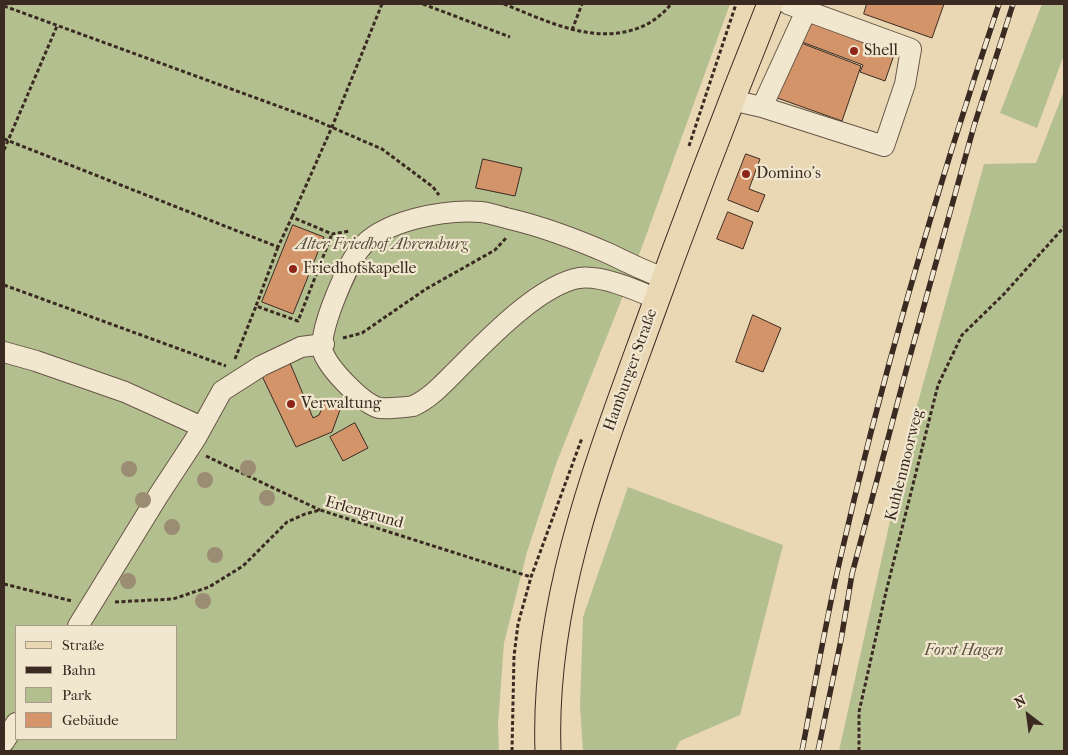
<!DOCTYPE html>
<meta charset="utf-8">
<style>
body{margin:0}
#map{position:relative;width:1068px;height:755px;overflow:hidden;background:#ead8b4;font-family:"IM FELL French Canon",serif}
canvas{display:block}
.frame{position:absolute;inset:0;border:5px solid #3a2a22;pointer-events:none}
.legend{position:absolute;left:15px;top:625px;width:162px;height:115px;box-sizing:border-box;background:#f1e6ce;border:1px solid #a89b89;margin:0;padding:6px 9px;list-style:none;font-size:15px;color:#3a2a22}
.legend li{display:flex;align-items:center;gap:10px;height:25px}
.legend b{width:25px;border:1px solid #a89b89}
.north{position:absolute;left:1003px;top:690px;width:50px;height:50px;-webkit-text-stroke:4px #f1e6ce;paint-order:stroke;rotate:330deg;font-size:14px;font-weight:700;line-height:20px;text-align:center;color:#3a2a22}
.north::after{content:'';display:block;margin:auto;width:18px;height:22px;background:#3a2a22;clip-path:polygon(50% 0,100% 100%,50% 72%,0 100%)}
</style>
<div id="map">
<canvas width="1068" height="755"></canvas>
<div class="frame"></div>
<ul class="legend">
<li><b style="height:6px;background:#ead8b4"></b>Straße</li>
<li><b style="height:6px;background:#3a2a22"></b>Bahn</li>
<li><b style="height:14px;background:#b4bf8f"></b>Park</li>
<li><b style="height:14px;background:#d4946a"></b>Gebäude</li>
</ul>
<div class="north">N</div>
</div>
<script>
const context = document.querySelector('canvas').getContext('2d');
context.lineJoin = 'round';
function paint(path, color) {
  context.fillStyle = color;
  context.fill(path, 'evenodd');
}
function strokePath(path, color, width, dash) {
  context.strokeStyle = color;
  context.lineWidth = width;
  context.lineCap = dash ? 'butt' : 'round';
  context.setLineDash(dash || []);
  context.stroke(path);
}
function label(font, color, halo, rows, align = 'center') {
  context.font = font + ' "IM FELL French Canon",serif';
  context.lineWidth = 4.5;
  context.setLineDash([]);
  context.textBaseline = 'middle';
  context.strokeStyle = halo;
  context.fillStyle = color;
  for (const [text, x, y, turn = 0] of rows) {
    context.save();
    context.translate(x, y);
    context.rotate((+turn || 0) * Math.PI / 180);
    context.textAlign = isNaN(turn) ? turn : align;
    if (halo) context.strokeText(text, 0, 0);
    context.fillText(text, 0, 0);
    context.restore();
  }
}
paint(new Path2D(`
 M4 4H730L635 266 556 464 527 552 504 643 498 725 499 751H4ZM16 626H176V739H16Z
 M1042 4H1064V55L1037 128 1000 113Z
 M1064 91V751H839L910 431 984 164 1036 163Z
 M628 487 783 545 740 715 680 741 675 751H583L580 706 583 617Z`), '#b4bf8f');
const building = new Path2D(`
 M867 4H944L932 38 864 14Z
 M810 21 894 55 885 81 860 72 863 65 802 42Z
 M796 41 861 66 842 121 766 94Z
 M746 154 760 159 749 189 765 195 758 212 728 200Z
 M483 159 522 168 515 196 476 188Z
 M728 212 753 222 743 249 717 239Z
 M293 225 324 237 293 314 262 302Z
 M753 315 781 328 763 372 736 362Z
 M290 363 313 418 319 415 326 400 341 407 332 432 296 447 262 376Z
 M355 423 368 448 343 461 330 437Z`);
paint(building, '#d4946a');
strokePath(building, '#3a2a22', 1);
const minor = new Path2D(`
 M731 100 762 107 884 146 905 84 911 49 788 4
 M762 107 806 11
 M657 299C636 290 602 275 579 278 539 285 487 340 459 368 445 382 431 398 413 406 408 407 384 409 379 408 362 403 329 369 323 352 317 333 347 266 359 250 382 220 446 209 481 212 491 213 501 217 510 219 544 227 578 240 610 254 628 263 645 271 664 278
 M4 352 36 361 125 392 202 427
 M78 626 158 496 196 438 222 391 261 366 301 347 324 344
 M4 742 16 723`);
const major = new Path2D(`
 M548 751C543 609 593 474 641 343 682 229 725 116 770 4`);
strokePath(minor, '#665646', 22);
strokePath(major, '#3a2a22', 27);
strokePath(new Path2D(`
 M423 4 510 37
 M504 4C547 21 594 46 641 27 653 22 663 14 671 4
 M4 6 308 117 382 149 433 187 439 195
 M572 30 582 4
 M4 139 278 247 292 217 332 234 350 231
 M689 146 736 4
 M4 150 57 26
 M292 217 332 127 382 4
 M278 247 256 306 298 321 332 234
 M4 285 226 366
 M343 338 362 333 426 289 495 250 507 237
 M235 359 256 306
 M206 456 320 510
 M4 584 72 601
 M115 602 173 599 209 587 243 566 287 522 305 514 320 510 531 577
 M512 751 514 656 518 624 531 577 582 438
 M859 751V712L886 592 938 385 962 335 1004 294 1064 227`), '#3a2a22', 3, [4, 2.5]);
strokePath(minor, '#f1e6ce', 20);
strokePath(major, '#ead8b4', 25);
const rail = new Path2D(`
 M802 751C814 689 825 626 839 564 882 375 937 188 999 4
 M818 751 841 640 852 574 907 367 974 126 1013 4`);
strokePath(rail, '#3a2a22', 5.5);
strokePath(rail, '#f1e6ce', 4, [11]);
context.fillStyle = '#9a8d73';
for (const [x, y] of [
 [248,468],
 [129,469],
 [205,480],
 [267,498],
 [143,500],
 [172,527],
 [215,555],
 [128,581],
 [203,601]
]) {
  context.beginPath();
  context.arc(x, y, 8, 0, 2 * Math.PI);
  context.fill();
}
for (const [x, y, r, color] of [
 [854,51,5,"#8f2418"],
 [746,174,5,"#8f2418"],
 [293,269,5,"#8f2418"],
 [291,404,5,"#8f2418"]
]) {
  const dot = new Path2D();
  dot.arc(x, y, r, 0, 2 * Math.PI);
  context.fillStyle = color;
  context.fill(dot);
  strokePath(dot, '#f1e6ce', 2);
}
label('16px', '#3a2a22', '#f1e6ce', [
 ["Shell",864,51],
 ["Domino's",756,174],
 ["Friedhofskapelle",303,269],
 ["Verwaltung",301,404]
], 'left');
label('italic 16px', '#584f3d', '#f1e6ce', [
 ["Alter Friedhof Ahrensburg",382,245],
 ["Forst Hagen",964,651]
]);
label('16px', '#3a2a22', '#f1e6ce', [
 ["Hamburger Straße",631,370,-70],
 ["Kuhlenmoorweg",905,465,-76],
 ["Erlengrund",364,513,16]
]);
</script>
